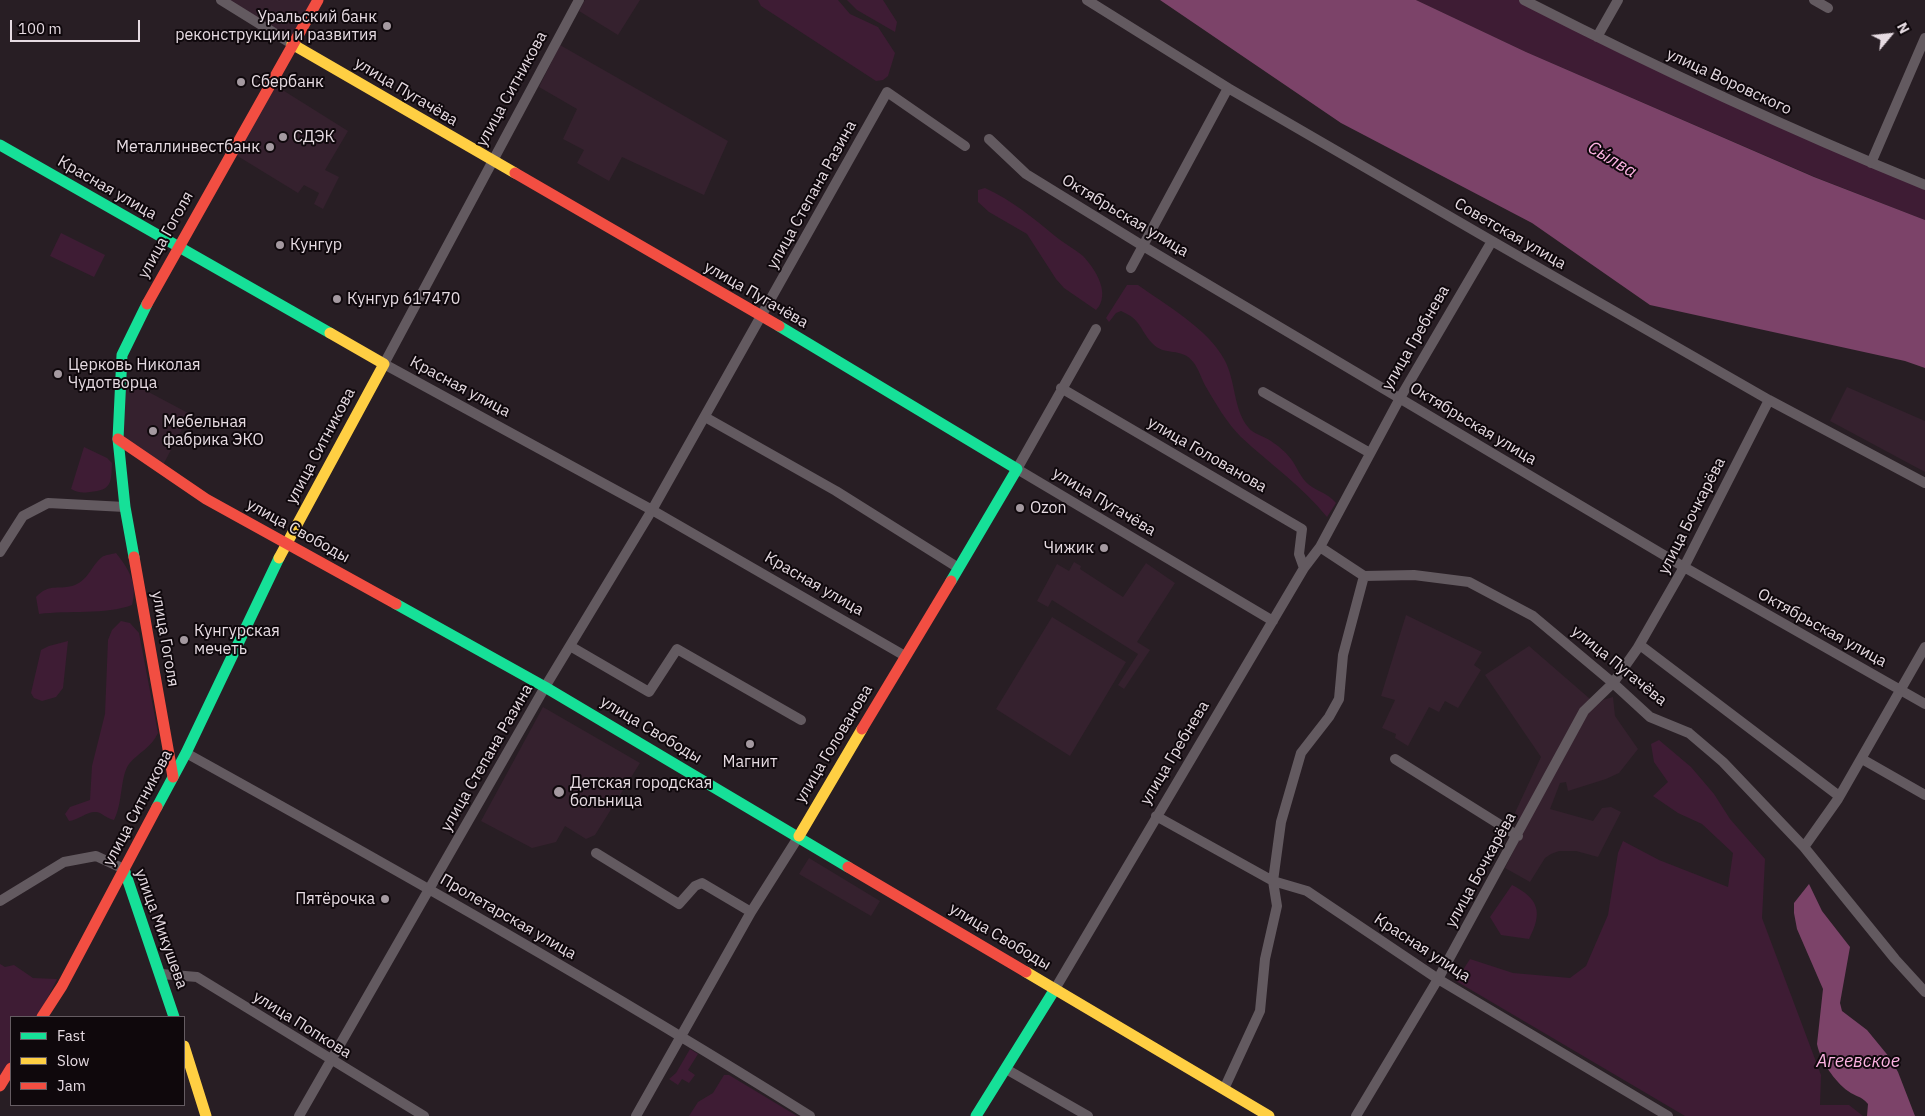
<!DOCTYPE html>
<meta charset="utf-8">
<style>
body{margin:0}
#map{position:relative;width:1925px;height:1116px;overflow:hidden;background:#281e24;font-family:"IBM Plex Sans",sans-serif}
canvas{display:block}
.legend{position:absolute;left:10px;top:1016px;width:175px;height:90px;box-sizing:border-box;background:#0f080c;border:1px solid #655c62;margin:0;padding:6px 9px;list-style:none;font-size:15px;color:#e6dbe2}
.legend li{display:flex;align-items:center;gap:10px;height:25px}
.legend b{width:25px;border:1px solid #655c62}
.north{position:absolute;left:1865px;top:10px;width:50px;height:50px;-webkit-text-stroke:4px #0f080c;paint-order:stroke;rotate:62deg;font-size:14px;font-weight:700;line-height:20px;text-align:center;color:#e6dbe2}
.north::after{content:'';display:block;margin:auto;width:18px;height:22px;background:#e6dbe2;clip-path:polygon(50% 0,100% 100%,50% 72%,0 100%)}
.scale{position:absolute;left:10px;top:20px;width:130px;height:22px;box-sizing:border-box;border:2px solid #e6dbe2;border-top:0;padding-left:6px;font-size:15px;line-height:18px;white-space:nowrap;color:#e6dbe2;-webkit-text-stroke:4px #0f080c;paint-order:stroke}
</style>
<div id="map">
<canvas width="1925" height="1116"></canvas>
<ul class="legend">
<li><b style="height:6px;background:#16e098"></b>Fast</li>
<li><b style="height:6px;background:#ffcf43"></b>Slow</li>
<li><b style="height:6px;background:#f24e42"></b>Jam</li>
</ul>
<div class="north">N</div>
<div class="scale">100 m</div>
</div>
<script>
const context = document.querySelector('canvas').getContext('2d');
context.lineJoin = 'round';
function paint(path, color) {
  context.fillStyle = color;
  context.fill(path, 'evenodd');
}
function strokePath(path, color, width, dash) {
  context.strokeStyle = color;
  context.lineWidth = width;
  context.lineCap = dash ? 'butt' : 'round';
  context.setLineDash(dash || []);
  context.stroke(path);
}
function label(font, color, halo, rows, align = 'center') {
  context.font = font + ' "IBM Plex Sans",sans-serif';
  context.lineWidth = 4;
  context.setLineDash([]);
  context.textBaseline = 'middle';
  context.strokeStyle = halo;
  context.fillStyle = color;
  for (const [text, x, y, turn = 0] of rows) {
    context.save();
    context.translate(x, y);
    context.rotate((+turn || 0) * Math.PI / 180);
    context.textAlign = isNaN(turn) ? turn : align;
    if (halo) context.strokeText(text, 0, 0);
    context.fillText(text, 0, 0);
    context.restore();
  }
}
paint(new Path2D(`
 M224 0H312L291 39Z
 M585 0H640L618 35 579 11Z
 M560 45 728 141 704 195 622 157 609 181 577 163 584 150 563 139 577 109 539 87Z
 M273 84 348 131 325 170 339 177 323 209 314 204 319 193 304 185 298 193 231 152Z
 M125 386 141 388 190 414 163 465 122 437Z
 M1847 387 1925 421V472L1830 421Z
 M1074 562 1081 566 1080 569 1123 597 1146 563 1175 583 1137 642 1150 650 1124 689 1118 685 1138 654 1052 600 1048 607 1037 601 1057 564 1069 571Z
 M1406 615 1482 652 1474 665 1481 670 1458 708 1445 701 1439 712 1429 707 1408 746 1395 738 1396 734 1382 728 1395 700 1381 696Z
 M1052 617 1126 662 1070 756 996 709Z
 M1529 646 1597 705 1603 700 1613 697 1615 716 1638 749 1619 773 1606 779 1568 791 1566 782 1560 783 1550 809 1593 821 1602 808 1611 807 1621 812 1598 857 1576 851H1559L1551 854 1545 858 1530 882 1505 868 1527 824 1513 817 1541 757 1485 675Z
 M543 707 640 763 595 835 586 839 565 826 556 842 532 848 481 821Z
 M809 858 880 901 871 916 799 874Z`), '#35212e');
paint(new Path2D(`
 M758 0H838L850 14 878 27 895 53 888 76 883 80 876 81 761 6Z
 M847 0H883L897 22 895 32 857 10Z
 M1416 0H1523L1925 188V220L1815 177 1526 52Z
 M985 188C1013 201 1032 217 1055 236 1063 243 1075 249 1083 256 1096 270 1111 294 1096 310L1064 288 1056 279 1027 234 989 212 978 202V190Z
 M61 233 105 255 94 277 50 256Z
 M1127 285H1138C1166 305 1208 329 1224 359 1236 380 1233 409 1248 427 1253 434 1264 436 1271 441 1277 445 1286 452 1291 459 1297 467 1300 477 1308 484 1318 492 1328 493 1336 503L1327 517C1301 485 1271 465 1241 437 1227 423 1216 404 1206 387 1202 380 1199 370 1194 363 1182 346 1164 357 1152 343 1139 329 1142 320 1121 311L1116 313 1109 322 1106 318Z
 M84 447 107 458 112 463C111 483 112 490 90 492 82 493 79 493 71 489Z
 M116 553C129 569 138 584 132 605 106 615 68 610 39 614L36 597C50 582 59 591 75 585 89 579 91 566 102 557 105 555 112 554 116 553Z
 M121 621 130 623 139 633 158 733C151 748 139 752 129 764 120 776 123 803 114 820 107 819 101 812 96 812 88 811 78 820 69 821L65 814 70 807 90 800 92 766 105 714 108 640 112 630Z
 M68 641 63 688 56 697 42 701 34 698 31 693 41 650 49 646Z
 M1659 740 1691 767 1714 794 1730 819 1765 859 1762 918 1821 1075 1820 1105H1849L1863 1116H1685L1456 981 1470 959 1513 973 1570 978 1586 966 1608 915 1618 853 1623 841 1659 860 1728 887 1733 853 1702 824 1678 813 1653 796 1668 782 1654 762 1651 744Z
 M1512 885C1539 899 1543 912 1529 939L1501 935 1490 917Z
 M0 964 5 967 14 965 33 978 57 979 38 1017H11V1074L0 1085Z
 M690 1049 698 1054 688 1070 695 1075 689 1083 682 1079 678 1085 669 1079 676 1073Z
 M724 1075H729L797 1116H689L698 1102 713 1093Z`), '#3e1c34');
paint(new Path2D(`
 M1160 0H1416L1526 52 1814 177 1925 220V368L1905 361 1650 305 1532 223 1341 123Z
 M1809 884 1822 911 1850 947 1840 1003 1842 1011 1867 1030 1890 1058 1898 1072 1915 1116H1867L1868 1104C1860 1095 1856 1097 1848 1091 1835 1082 1820 1060 1817 1044L1823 989 1797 929 1794 913V903Z`), '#7c4369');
strokePath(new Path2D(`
 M221 0 292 44
 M579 0 384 364 652 510 905 656
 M1087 0 1228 88 1492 241 1769 400 1925 483
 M1524 0C1655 67 1789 129 1925 185
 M1814 0 1828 8
 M1597 37 1618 0
 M989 139 1026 174 1143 246 1684 567 1925 704
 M1871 163 1925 38
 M1131 268 1228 88
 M1096 329 1017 469 1273 621
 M1061 388 1302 529 1299 554 1304 568
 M1263 392 1370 453
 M705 417 836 491 957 567
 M1320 547 1364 576 1414 575 1469 582 1533 616 1613 683 1650 717 1689 733 1723 762 1804 847 1895 959 1925 992
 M0 552 23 516 48 503 125 507
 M1640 645 1839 796
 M570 646 649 692 677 649 801 720
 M186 753C397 870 606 988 810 1116
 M1395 759 1518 836
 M1862 759 1925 795
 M1156 816 1273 881 1307 891 1438 979 1668 1116
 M1804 847 1838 799 1925 647
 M596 853 679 904 695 886 702 883 751 912
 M0 901 64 862 96 856 124 869
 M161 974 197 977 424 1116
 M1055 989 1304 568 1320 547 1400 398 1492 241
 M1006 1069 1088 1116
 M1224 1089 1260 1011 1265 959 1277 906 1273 881 1281 822 1301 753 1329 717 1339 699 1343 655 1364 576
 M299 1116 545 687 652 510 887 92 965 146
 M636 1116 751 912 799 836
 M1356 1116 1438 979 1584 711 1613 683 1637 649 1684 567 1769 400`), '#635a60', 10);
strokePath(new Path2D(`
 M0 145 330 333
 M779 326 1017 469 951 581
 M134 557 125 507 118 439 122 355 147 304
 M396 604 545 687 848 867
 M157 807 186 753 279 558
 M124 869 174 1017
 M976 1116 1055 989`), '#16e098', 11);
strokePath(new Path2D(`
 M292 44 515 173
 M279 558 384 364 330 333
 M799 836 862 729
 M1026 972 1269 1116
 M184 1046 206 1116`), '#ffcf43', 11);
strokePath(new Path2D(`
 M515 173 779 326
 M147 304 318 0
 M118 439 206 499 396 604
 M134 557 173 777
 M862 729 951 581
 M848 867 1026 972
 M42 1017 62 986 157 807
 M0 1086 11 1068`), '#f24e42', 11);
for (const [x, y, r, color] of [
 [387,26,5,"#a499a0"],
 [241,82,5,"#a499a0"],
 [283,137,5,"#a499a0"],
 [270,147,5,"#a499a0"],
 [280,245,5,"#a499a0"],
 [337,299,5,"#a499a0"],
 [58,374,5,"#a499a0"],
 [153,431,5,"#a499a0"],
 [1020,508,5,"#a499a0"],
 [1104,548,5,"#a499a0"],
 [184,640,5,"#a499a0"],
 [750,744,5,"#a499a0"],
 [559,792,6,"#a499a0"],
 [385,899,5,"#a499a0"]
]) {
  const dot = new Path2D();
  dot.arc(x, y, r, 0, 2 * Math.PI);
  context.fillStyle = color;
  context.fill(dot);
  strokePath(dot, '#0f080c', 2);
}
label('16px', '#e6dbe2', '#0f080c', [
 ["Уральский банк",377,17,"right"],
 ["реконструкции и развития",377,35,"right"],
 ["Сбербанк",251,82],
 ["СДЭК",293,137],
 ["Металлинвестбанк",260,147,"right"],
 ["Кунгур",290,245],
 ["Кунгур 617470",347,299],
 ["Церковь Николая",68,365],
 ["Чудотворца",68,383],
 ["Мебельная",163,422],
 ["фабрика ЭКО",163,440],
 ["Ozon",1030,508],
 ["Чижик",1094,548,"right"],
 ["Кунгурская",194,631],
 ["мечеть",194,649],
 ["Магнит",750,762,"center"],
 ["Детская городская",570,783],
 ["больница",570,801],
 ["Пятёрочка",375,899,"right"]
], 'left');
label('16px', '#e6dbe2', '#0f080c', [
 ["улица Воровского",1729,82,25],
 ["улица Ситникова",512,89,-61],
 ["улица Пугачёва",406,92,31],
 ["Красная улица",107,188,30],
 ["улица Степана Разина",812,195,-61],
 ["Октябрьская улица",1125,216,31],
 ["Советская улица",1510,234,30],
 ["улица Гоголя",166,235,-61],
 ["улица Пугачёва",756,295,30],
 ["улица Гребнева",1416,338,-60],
 ["Красная улица",460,387,28],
 ["Октябрьская улица",1473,424,31],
 ["улица Ситникова",321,446,-62],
 ["улица Голованова",1207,455,30],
 ["улица Пугачёва",1104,502,31],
 ["улица Бочкарёва",1692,516,-63],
 ["улица Свободы",298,531,29],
 ["Красная улица",814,584,30],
 ["Октябрьская улица",1822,628,29],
 ["улица Гоголя",165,639,80],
 ["улица Пугачёва",1619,666,39],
 ["улица Свободы",651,730,31],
 ["улица Голованова",834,744,-59],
 ["улица Гребнева",1175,753,-59],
 ["улица Степана Разина",487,758,-60],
 ["улица Ситникова",138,808,-62],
 ["улица Бочкарёва",1481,870,-61],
 ["Пролетарская улица",508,917,30],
 ["улица Микушева",161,929,70],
 ["улица Свободы",1000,937,31],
 ["Красная улица",1422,948,33],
 ["улица Попкова",302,1025,32]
]);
label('italic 18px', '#fdb3e2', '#0f080c', [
 ["Сы́лва",1612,160,31],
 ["Агеевское",1858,1062]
]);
</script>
